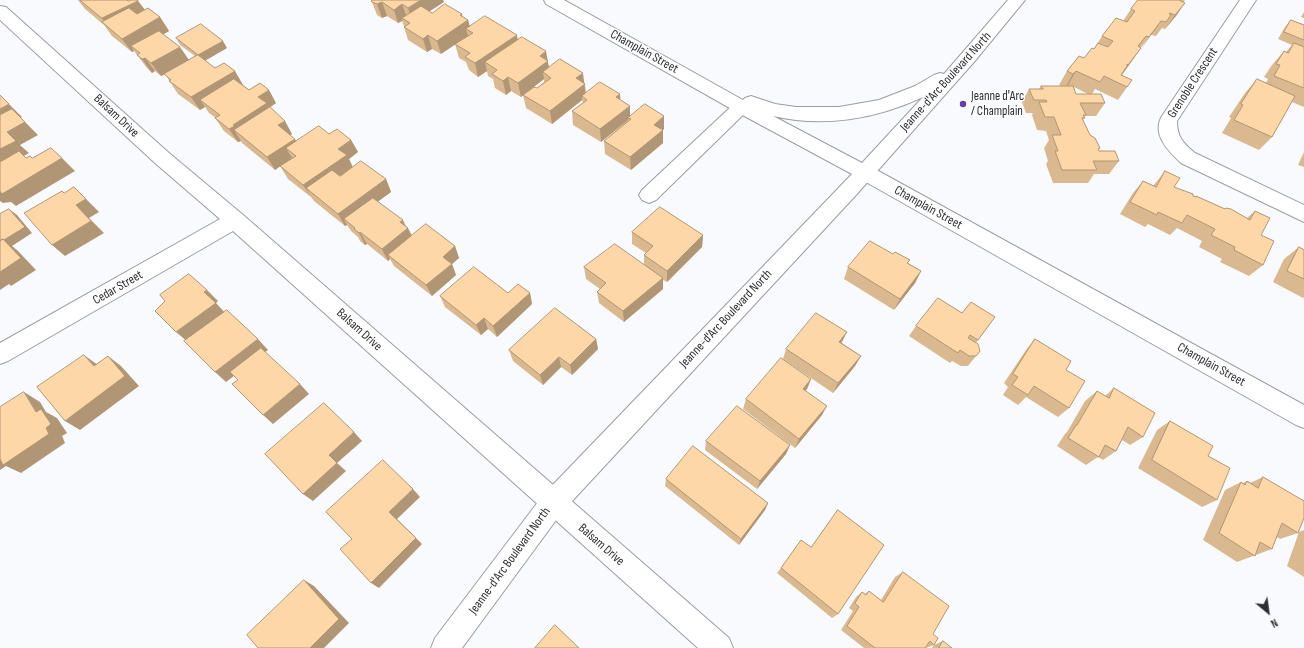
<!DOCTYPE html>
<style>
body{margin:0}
#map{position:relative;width:1304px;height:648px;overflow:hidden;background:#f8fafe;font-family:"Sofia Sans Condensed",sans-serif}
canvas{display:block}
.north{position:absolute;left:1248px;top:592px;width:40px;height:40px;-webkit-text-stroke:3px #fff;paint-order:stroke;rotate:151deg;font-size:11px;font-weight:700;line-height:16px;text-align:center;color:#2d2e32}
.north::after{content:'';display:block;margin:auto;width:14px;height:18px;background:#2d2e32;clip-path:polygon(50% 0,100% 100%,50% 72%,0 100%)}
</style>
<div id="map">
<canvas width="1304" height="648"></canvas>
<div class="north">N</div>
</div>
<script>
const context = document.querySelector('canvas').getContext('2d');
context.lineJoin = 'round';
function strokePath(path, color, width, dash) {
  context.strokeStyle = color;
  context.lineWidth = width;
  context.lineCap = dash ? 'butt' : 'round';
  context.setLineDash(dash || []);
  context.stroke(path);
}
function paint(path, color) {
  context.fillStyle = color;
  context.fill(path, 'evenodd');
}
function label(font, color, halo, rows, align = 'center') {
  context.font = font + ' "Sofia Sans Condensed",sans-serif';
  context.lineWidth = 3;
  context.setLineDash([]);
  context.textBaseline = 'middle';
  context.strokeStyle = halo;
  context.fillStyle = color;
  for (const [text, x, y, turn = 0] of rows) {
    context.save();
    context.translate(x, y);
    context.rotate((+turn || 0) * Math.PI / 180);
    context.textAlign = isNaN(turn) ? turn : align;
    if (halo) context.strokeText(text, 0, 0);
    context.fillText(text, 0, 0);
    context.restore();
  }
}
const minor = new Path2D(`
 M1240 0H1256L1177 121C1177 137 1183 143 1195 153L1304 205V222L1181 163C1169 152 1151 134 1162 116Z
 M0 6 6 7 169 153 242 214 729 638 733 648H698L233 231 8 361 0 364V343L220 219 155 163 0 20Z
 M741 101 747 103 750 107 747 111 656 200 649 203 642 200 639 195 642 190 735 103Z
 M864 165 871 167 1304 405V428L1296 425 857 177 854 172 857 167Z`);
const major = new Path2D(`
 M544 0H564L743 100 745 98 751 96 775 104 796 107H839L879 100 915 86 934 75 940 73 944 74 1008 0H1025L974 62 856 195 562 512 462 648H431L435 638 544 494 852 174 735 111 546 4ZM923 97 862 163 773 116C823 128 876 119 923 97Z`);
strokePath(minor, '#999da5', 2);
strokePath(major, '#999da5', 2);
paint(minor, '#fff');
paint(major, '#fff');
paint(new Path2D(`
 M78 0H127L128 1H138L145 10 160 17 169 31 163 34 189 60 195 56 180 45 176 38 227 48 205 60 215 68 243 85 249 90 276 103 269 108 292 134 290 135 296 141 329 134 351 140 358 152 349 159 353 167 386 179 391 192 378 201 406 226 412 236 455 246 459 258 452 264 456 275 432 296 394 266 390 259 388 261 367 244 365 245 360 241 358 237 351 231 347 225 345 226 314 201 311 197 288 179 280 166 275 170 242 143 241 141 238 142 224 131 215 118H216L209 113 205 107 200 110 178 94 165 74 161 76 155 71 152 73 147 68 134 51 132 52 112 36 104 25 85 9Z
 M372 0H443L444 2 429 11 432 13 463 17 468 20 470 27 518 39 547 60 549 67 585 84 586 93 620 100 630 106V116H664V129L663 130V143L631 170 605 154 604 141 628 120 601 142 573 125 572 111 583 103 582 100 552 124 526 108 523 95 537 88 544 82V79L521 97 511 91 506 95 495 88 493 79 488 76 487 71 478 77 469 70 466 62 459 58 455 44 441 54 432 49 427 52 408 40 404 27V26L402 21 398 23 387 16 382 18 377 15 372 2Z
 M1138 0H1185L1176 16 1165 29 1162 28 1156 36 1151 35 1139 50 1122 75 1132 80 1118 100 1095 89 1092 94 1105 103 1096 116H1085L1083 120 1090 135 1100 148 1098 150 1099 151 1119 161 1109 174H1094L1088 183H1053L1046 164 1048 161 1044 148 1049 140 1046 131 1037 130 1032 115 1033 113H1026L1022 102 1029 89H1039L1041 86H1061L1059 85 1067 71 1084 58 1094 49 1102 36 1123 21 1131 9ZM1074 87 1088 94H1076Z
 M1304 12V18L1301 17Z
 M1291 20 1304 25V107L1292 102 1272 137 1259 150 1222 133 1231 118 1229 117 1245 93 1257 79 1266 83 1268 79 1264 77 1272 65 1284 51 1286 52 1292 45 1278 39 1285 27Z
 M1304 152V167L1298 165Z
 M1165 171 1174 187 1193 196 1195 197 1196 196 1225 209 1226 208 1247 218 1255 211 1261 235 1263 265 1249 276 1220 262 1222 259 1199 247 1202 241 1177 228 1170 235 1148 224 1145 227 1120 214 1133 193 1143 181 1153 186Z
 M632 232 703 235 702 247 667 282 663 280V289L624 322 599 303 597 292 600 289 586 279 584 267 644 264V255L646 253 632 244Z
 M1299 247 1304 250V297L1303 298 1273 282 1284 259Z
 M893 254 910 260 908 263 921 271 915 283 894 310 844 279 848 267Z
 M508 293H530L532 304 497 337 488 329 481 335 445 307 440 296Z
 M962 313 995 317 976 343 980 351 968 366H961L952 361 950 363 909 336 916 326Z
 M596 339 598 349 572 375 561 367 543 385 513 361 509 350Z
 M1035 339 1066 370 1069 408 1058 417 1026 397 1018 405 1003 395 1008 387 1004 383 1026 350Z
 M842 343 861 356 855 366 833 393 783 359 786 349Z
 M811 379 807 389 805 391 822 415 795 448 743 409 746 399Z
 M1114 388 1143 437 1130 445 1122 440 1116 451 1103 460 1098 457 1086 465 1057 446 1065 434 1067 432 1085 401 1097 391 1105 396Z
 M1170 421 1208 456 1217 500 1202 507 1138 468 1157 430Z
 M706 441 790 445 786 454 757 489 705 450Z
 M1263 477 1298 533 1280 539 1277 537 1272 549 1237 562 1203 540 1225 490 1241 482 1243 483 1247 481 1250 483Z
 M666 479 768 503 765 510 739 545 665 486Z
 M1304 530V577L1287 566 1299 532Z
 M811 547 838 614 832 618 777 573 781 568Z
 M903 572 933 634 934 645 926 648H864L841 630 853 611 849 608 856 597 862 592 865 594 869 591 881 600 895 577Z
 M943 641 952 648H932L934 645Z`), '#dab990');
paint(new Path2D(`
 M421 0H443L444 2 413 22 408 8Z
 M138 1 148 14 110 28 102 18Z
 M382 2 387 16 382 18 377 4Z
 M1185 3 1176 16 1165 29 1175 15Z
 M402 4 407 18H402V21L398 23 394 10Z
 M462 14 464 22 468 20 471 32 466 29 468 36 441 54 437 41 460 15Z
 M160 17 169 31 136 50 131 46 134 51 132 52 122 39Z
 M1161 21 1151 35 1140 51 1149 37Z
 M428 35 432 49 427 52 423 39Z
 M517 35 519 48 485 62 487 71 478 77 475 63Z
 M223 41 227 48 203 62 198 55Z
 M180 47 189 60 161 76 151 63Z
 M1141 48 1132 61 1119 79 1128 65Z
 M546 51 550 74 543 72 544 79 521 97 518 83 540 56Z
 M145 58 155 71 152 73 142 59Z
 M235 71 243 85 208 106 200 100 205 107 200 110 191 97Z
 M1076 71 1068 85 1065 88 1073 74Z
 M583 73 586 97 582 96V100L552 124 550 111 576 78Z
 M508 77 511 91 506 95 503 81Z
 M269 90 276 103 269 108 274 116 234 130 241 141 238 142 229 129 258 97Z
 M620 94 621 107 616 97Z
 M9 104 22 117 0 130V109Z
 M630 106V119L628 118V120L601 142 600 129Z
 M664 116V129L663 130V143L631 170 630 157 654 125Z
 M285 121 292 134 285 138 278 125Z
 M25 122 38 135 20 145 29 153 0 170V149L7 132Z
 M295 139 302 152 286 148 292 158 275 170 267 157Z
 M351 140 358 152 349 159 353 168 314 195 306 188 311 197 303 185 338 149Z
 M62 158 75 171 16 206 11 202 3 203 0 201V191Z
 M386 179 391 192 349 223 344 219 347 225 345 226 338 214Z
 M74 187 99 212 89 218 104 233 65 256 52 245 62 191 75 203Z
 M9 209 17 215 32 233 12 246 18 251 36 270 11 286 9 284 0 290V242Z
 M403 220 407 229 408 228 414 240 388 255 390 259 388 261 382 249 400 222Z
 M360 232 367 244 365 245 359 233Z
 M703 235 702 247 667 282V271Z
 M455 246 459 258 452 264 456 275 432 296 426 285 443 257Z
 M921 271 915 283 894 310 900 299Z
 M663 278V289L624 322 623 311Z
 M207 290 218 301 216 303 226 314 188 342 176 332 204 292Z
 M530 293 532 304 497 337 493 326Z
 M484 318 488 329 481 335 476 325Z
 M847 332 842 342 835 352 839 342Z
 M258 339 268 350 226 382 215 372Z
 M596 339 598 349 572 375 570 365Z
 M84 355 98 365 94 366Z
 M108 356 121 366 139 386 80 430 65 421Z
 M861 356 855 366 833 393 838 383Z
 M559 357 561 367 543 385 540 375Z
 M811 379 807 389 799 398 803 389Z
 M300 384 309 394 273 424 263 415Z
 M24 392 40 402 46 412 57 418 67 433 62 436 65 443 21 473 6 466 0 470V455L36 412Z
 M827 406 822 415 795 448 799 439Z
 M354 432 362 441 337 463 346 471 313 501 303 494 329 455Z
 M790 445 786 454 757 489 760 481Z
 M413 489 420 497 397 519 422 544 379 588 371 583 389 512Z
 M768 503 765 510 739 545 741 539Z
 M304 580 314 586 349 623 324 648H310Z`), '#b19675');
const building = new Path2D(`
 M80 0H127L128 1 131 0H138V1L102 18Z
 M372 0H421L408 8 402 4 394 10 382 2 377 4 372 2Z
 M1138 0H1179L1185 3 1175 15 1170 13 1169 14 1171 15 1166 22 1161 21 1149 37 1146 36 1138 46 1141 48 1128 65 1127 64V66L1121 75 1132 80 1127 87 1104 76 1100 82 1076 71 1073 74 1067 71 1079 56 1084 58 1092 48 1094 49 1098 43 1108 47 1113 41 1102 36 1116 18 1127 22 1135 11 1131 9Z
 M445 4 462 14 460 15 468 20 437 41 428 35 423 39 404 27 410 23 402 18 421 6 432 13Z
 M129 8 137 14 148 8 160 17 122 39 102 22Z
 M485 16 517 35 475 63 465 57 470 53 455 44 473 33 466 29Z
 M1291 20 1304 25V40L1284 32Z
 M201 24 223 41 198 55 176 38Z
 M159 31 180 47 151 63 145 58 142 59 137 55 140 53 131 46Z
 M522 37 546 51 540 56 548 61 518 83 508 77 503 81 492 74 497 70 485 62Z
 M1294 43 1304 47V88L1274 76 1280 65 1276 64 1284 51 1288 53Z
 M198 55 215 68 224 63 235 71 191 97 169 81 171 80 164 74Z
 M560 59 583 73 576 78 585 84 550 111 523 95 534 87 537 88 551 78 543 72Z
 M234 79 249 90 260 83 269 90 258 97 267 103 233 125 235 126 229 129 215 118 220 115 200 100Z
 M1257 79 1295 96 1272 137 1234 120 1243 105 1241 104Z
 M600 82 620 94 616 97 630 106 600 129 572 111 587 100 582 96Z
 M1041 86H1073L1076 94H1101L1105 103H1080L1086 115H1083L1085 118H1082L1090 135 1095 138 1100 148 1098 149 1099 151H1115L1119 161H1093L1097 170H1062L1055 151H1058L1052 135H1061L1054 117H1045L1039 102H1047L1046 100H1034L1029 89H1043Z
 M0 95 9 104 0 109Z
 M645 104 664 116 654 125 663 130 630 157 604 141 631 119 628 118Z
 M270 107 285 121 278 125 295 139 267 157 234 130Z
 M12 109 25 122 7 132 16 141 0 149V115Z
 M319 126 329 134 337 129 351 140 338 149 347 155 303 185 280 166 296 156 286 148Z
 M51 148 62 158 2 194 0 191V162L19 151 26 158 30 156 32 158Z
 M361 161 386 179 338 214 306 188 332 170 340 176Z
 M1165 171 1180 178 1174 187 1193 194V196L1196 197V196L1225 209 1226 208 1231 209 1250 220 1255 211 1270 218 1261 235 1274 241 1263 265 1234 250 1235 247 1211 235 1215 229 1187 215 1182 223 1158 212 1157 215 1130 202 1143 181 1156 187Z
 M74 187 86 199 76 205 91 221 52 245 24 213 62 191 64 193Z
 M373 198 403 220 400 222 408 228 382 249 360 232 359 233 354 229 355 228 344 219Z
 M660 207 703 235 667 271 644 255 653 246 632 232Z
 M9 209 25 227 4 240 3 239 0 241V214Z
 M426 224 455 246 443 257 452 264 426 285 388 255Z
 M3 239 21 258 0 272V241Z
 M870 241 893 254 895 252 910 260 907 263 921 271 900 299 848 267Z
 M615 244 663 278 623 311 597 292 606 283 584 267Z
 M1299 247 1304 250V279L1287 271Z
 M474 267 508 293 518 284 530 293 493 326 484 318 476 325 440 296Z
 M189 274 207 290 204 292 216 303 176 332 155 311 165 301 160 295Z
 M938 298 962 313 971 302 995 317 978 340 970 335 968 338 978 344 980 351 976 356H969L960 350 958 353 916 326Z
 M555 308 596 339 570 365 559 357 540 375 509 350Z
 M227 310 258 339 215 372 184 341Z
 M816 313 847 332 839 342 861 356 838 383 786 349Z
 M1035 339 1071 361 1066 370 1085 381 1069 408 1034 386 1028 395 1012 385 1018 377 1013 374Z
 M261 348 300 384 263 415 232 384 238 380 230 372Z
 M84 355 94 366 108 356 125 376 65 421 37 387Z
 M781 358 811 379 803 389 827 406 799 439 746 399Z
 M1114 388 1155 413 1143 437 1128 427 1116 451 1105 445 1099 457 1068 438 1076 425H1077L1097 391 1109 398Z
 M24 392 36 412 41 409 51 424 46 428 49 434 3 465 0 459V407Z
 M324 403 354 432 329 455 337 463 303 494 265 454Z
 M737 406 790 445 760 481 706 441Z
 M1170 421 1213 446 1208 456 1230 468 1217 500 1152 460Z
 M693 446 768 503 741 539 666 479Z
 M383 460 413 489 389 512 416 538 371 583 340 549 352 539 326 512Z
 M1263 477 1304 501V518L1298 533 1282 523 1272 549 1260 542 1255 556 1219 533 1241 482 1245 485 1247 481 1258 488Z
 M838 510 884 545 838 614 781 568 801 540 811 547Z
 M903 572 949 606 933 634 938 638 934 645 930 641 925 648H875L847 626 859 607 855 603 862 592 866 595 869 591 883 602Z
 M304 580 339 619 310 648H258L247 635Z
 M555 625 579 648H535Z
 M943 641 952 648H939Z`);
paint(building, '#fdd7a7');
strokePath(building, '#b19675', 1);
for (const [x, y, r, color] of [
 [963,104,4,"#693bb2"]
]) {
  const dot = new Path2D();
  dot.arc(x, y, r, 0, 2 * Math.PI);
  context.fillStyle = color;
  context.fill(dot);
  strokePath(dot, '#fff', 1.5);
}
label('13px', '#2d2e32', '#fff', [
 ["Champlain Street",644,52,29],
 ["Jeanne-d'Arc Boulevard North",946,82,-48],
 ["Grenoble Crescent",1193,83,-57],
 ["Balsam Drive",116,116,43],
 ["Champlain Street",928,208,29],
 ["Cedar Street",118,288,-30],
 ["Jeanne-d'Arc Boulevard North",726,319,-47],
 ["Balsam Drive",359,330,42],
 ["Champlain Street",1211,365,29],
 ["Balsam Drive",601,545,41],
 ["Jeanne-d'Arc Boulevard North",510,561,-54]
]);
label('13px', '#2d2e32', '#fff', [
 ["Jeanne d'Arc",971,97],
 ["/ Champlain",971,112]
], 'left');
</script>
